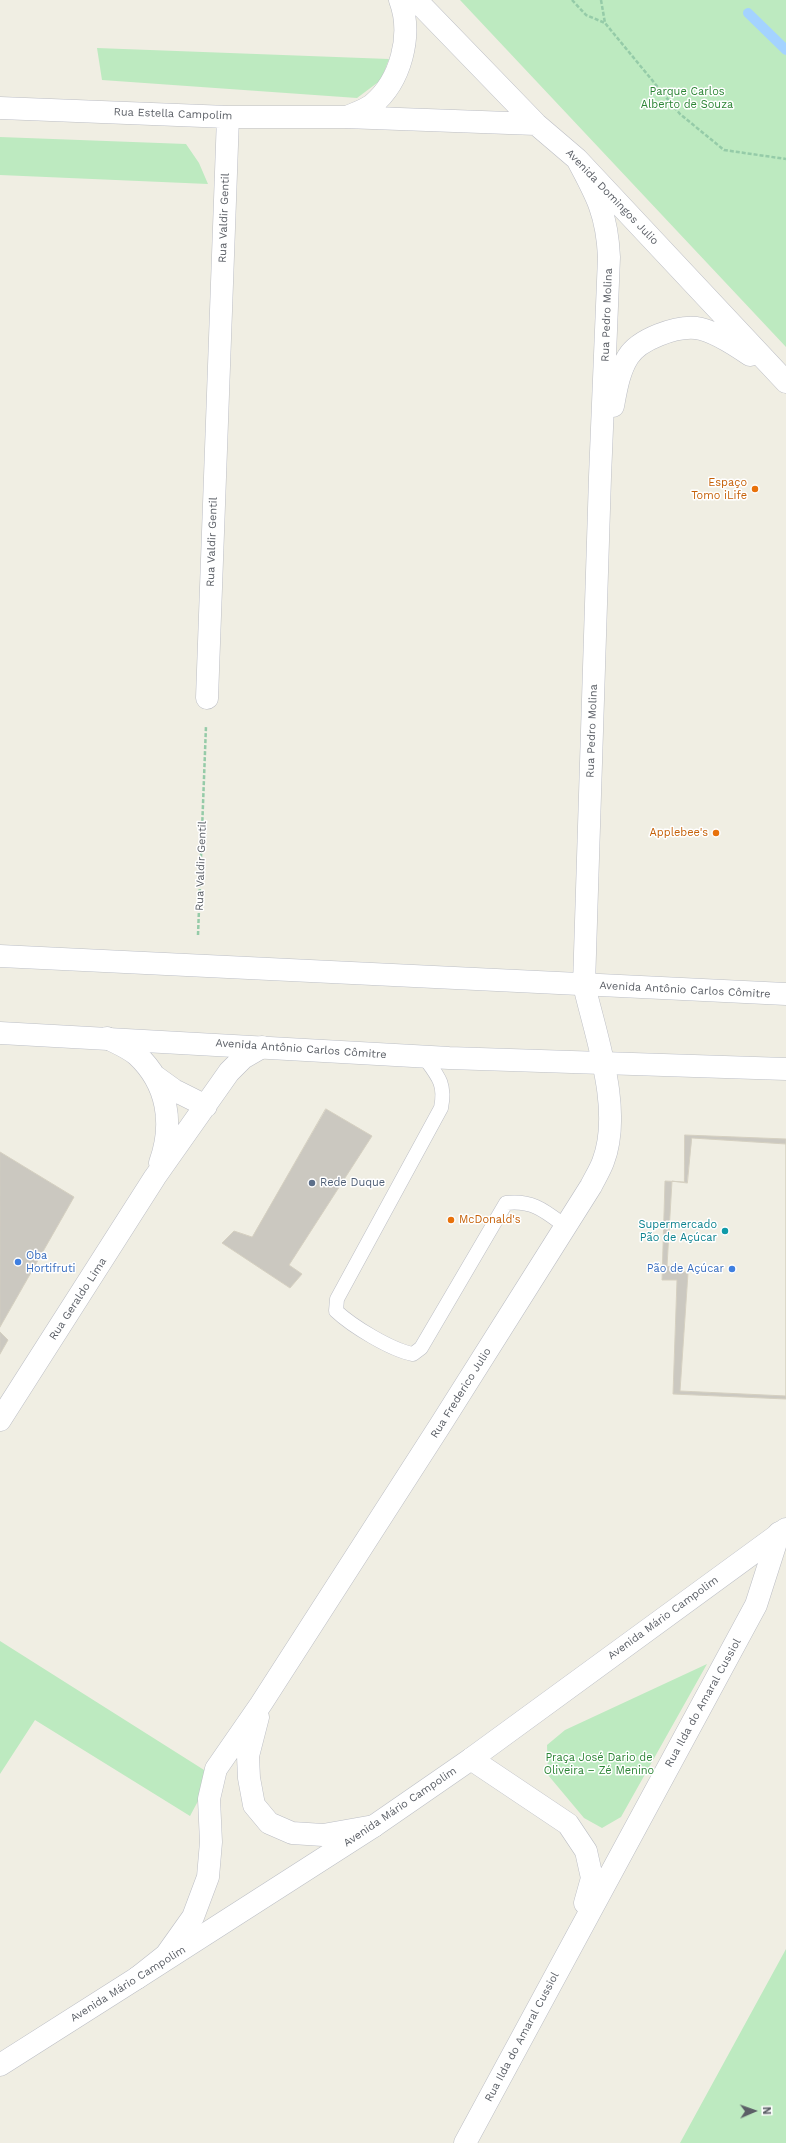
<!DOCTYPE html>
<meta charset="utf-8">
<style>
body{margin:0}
#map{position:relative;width:786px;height:2143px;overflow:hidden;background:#f0eee3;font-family:"Work Sans",sans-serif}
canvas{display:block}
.north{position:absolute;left:734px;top:2091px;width:40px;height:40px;-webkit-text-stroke:3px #fff;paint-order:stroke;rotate:88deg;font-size:11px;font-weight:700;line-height:16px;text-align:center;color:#5b5f66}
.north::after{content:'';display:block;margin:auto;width:14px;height:18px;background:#5b5f66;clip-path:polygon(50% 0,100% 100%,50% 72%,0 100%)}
</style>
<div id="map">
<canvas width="786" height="2143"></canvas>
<div class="north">N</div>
</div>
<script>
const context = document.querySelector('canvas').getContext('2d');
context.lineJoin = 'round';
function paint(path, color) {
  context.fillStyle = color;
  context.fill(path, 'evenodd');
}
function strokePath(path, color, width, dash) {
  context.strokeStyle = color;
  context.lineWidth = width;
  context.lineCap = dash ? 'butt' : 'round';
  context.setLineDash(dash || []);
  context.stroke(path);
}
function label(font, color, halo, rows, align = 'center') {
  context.font = font + ' "Work Sans",sans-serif';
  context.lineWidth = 3;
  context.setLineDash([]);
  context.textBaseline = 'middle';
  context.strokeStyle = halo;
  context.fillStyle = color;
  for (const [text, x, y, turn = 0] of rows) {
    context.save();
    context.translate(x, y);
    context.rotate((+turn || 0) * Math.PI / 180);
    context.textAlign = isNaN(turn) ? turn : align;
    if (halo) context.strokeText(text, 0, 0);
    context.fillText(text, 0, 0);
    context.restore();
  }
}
paint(new Path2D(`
 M460 0H786V347Z
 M97 48 389 59 381 80 357 98 102 80Z
 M0 137 186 144 199 163 208 184 0 175Z
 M0 1641 212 1775 190 1816 35 1720 0 1774Z
 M707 1664 621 1817 602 1828 584 1818 548 1775 547 1745 565 1730Z
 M786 1949V2143H680Z`), '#bdeac0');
strokePath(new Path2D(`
 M748 13 786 50`), '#a4d3ff', 10);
const building = new Path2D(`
 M326 1109 372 1136 289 1265 302 1274 290 1288 222 1243 234 1231 252 1237Z
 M685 1135 786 1139V1399L673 1394 677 1280H662L665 1181 684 1182Z
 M692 1138 786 1144V1396L680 1391 688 1273 667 1266 672 1181 687 1183Z
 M0 1152 74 1197 0 1327Z
 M0 1332 8 1340 0 1354Z`);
paint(building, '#cbc8c0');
strokePath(building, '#d5d0c1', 1);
const lane = new Path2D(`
 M424 1057C438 1076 446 1084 441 1108L337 1299 336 1311C352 1326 391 1350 413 1354L421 1348 506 1203C533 1200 545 1211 565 1226`);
const street = new Path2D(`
 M416 0 536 124 577 159 786 382
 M0 108 228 117H345L536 124
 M347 117C356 113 365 110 372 105 401 81 413 35 400 0
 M613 406C616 390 619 371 628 357 639 339 676 326 696 328 712 330 737 346 750 355
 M207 698 228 117
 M107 1038C117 1043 129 1048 137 1055 168 1084 174 1124 160 1163
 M156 1077 174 1090 206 1106
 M0 1420 155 1177 229 1072 243 1058 262 1047
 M258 1717 248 1756 249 1778 254 1805 269 1823 292 1833 323 1835 374 1826
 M471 1759 568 1824 586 1851 592 1878 585 1903
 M0 2065 137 1978 166 1955 193 1917 208 1877 211 1842 209 1799 216 1769 261 1704 441 1424 591 1186C595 1178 600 1170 603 1162 623 1110 596 1037 584 985L600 477 609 257C607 214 597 196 577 159
 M465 2143 756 1605 779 1533`);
const secondary = new Path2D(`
 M0 956 786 994
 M0 1033 449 1058 786 1069
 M137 1978 374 1826 471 1759 786 1529`);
strokePath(lane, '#bbbdc4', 15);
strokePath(street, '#bbbdc4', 23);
strokePath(secondary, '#bcbfc6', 23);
strokePath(new Path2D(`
 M572 0 586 15 605 23
 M601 0 605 23 680 114 724 150 786 159
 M198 935 206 726`), '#95cba8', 2.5, [4, 2]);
strokePath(lane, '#fff', 14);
strokePath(street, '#fff', 22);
strokePath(secondary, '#fff', 22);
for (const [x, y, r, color] of [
 [755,489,4,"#e8710a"],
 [716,833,4,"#e8710a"],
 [312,1183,4,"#5c6f8a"],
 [451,1220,4,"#e8710a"],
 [725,1231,4,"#0f9aa8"],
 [18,1262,4,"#3f7fe0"],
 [732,1269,4,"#3f7fe0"]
]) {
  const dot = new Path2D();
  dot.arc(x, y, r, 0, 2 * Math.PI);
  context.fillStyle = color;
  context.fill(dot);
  strokePath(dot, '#fff', 1.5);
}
label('11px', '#2c8535', '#fff', [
 ["Parque Carlos",687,92],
 ["Alberto de Souza",687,105],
 ["Praça José Dario de",599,1758],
 ["Oliveira – Zé Menino",599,1771]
]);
label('11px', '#5b5f66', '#fff', [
 ["Rua Estella Campolim",173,114,2],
 ["Avenida Domingos Julio",612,197,46],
 ["Rua Valdir Gentil",224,218,-88],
 ["Rua Pedro Molina",607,315,-88],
 ["Rua Valdir Gentil",212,542,-88],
 ["Rua Pedro Molina",592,731,-88],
 ["Rua Valdir Gentil",201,866,-88],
 ["Avenida Antônio Carlos Cômitre",685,990,3],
 ["Avenida Antônio Carlos Cômitre",301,1049,4],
 ["Rua Geraldo Lima",78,1299,-57],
 ["Rua Frederico Julio",461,1393,-58],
 ["Avenida Mário Campolim",663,1618,-36],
 ["Rua Ilda do Amaral Cussiol",703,1703,-61],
 ["Avenida Mário Campolim",400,1807,-34],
 ["Avenida Mário Campolim",128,1984,-32],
 ["Rua Ilda do Amaral Cussiol",522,2037,-62]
]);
label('11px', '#c56008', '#fff', [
 ["Espaço",747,483],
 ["Tomo iLife",747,496],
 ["Applebee's",708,833],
 ["McDonald's",459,1220,"left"]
], 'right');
label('11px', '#4e5e75', '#fff', [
 ["Rede Duque",320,1183]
], 'left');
label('11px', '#0d838f', '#fff', [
 ["Supermercado",717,1225],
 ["Pão de Açúcar",717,1238]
], 'right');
label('11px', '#366cbe', '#fff', [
 ["Oba",26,1256],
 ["Hortifruti",26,1269],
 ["Pão de Açúcar",724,1269,"right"]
], 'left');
</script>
